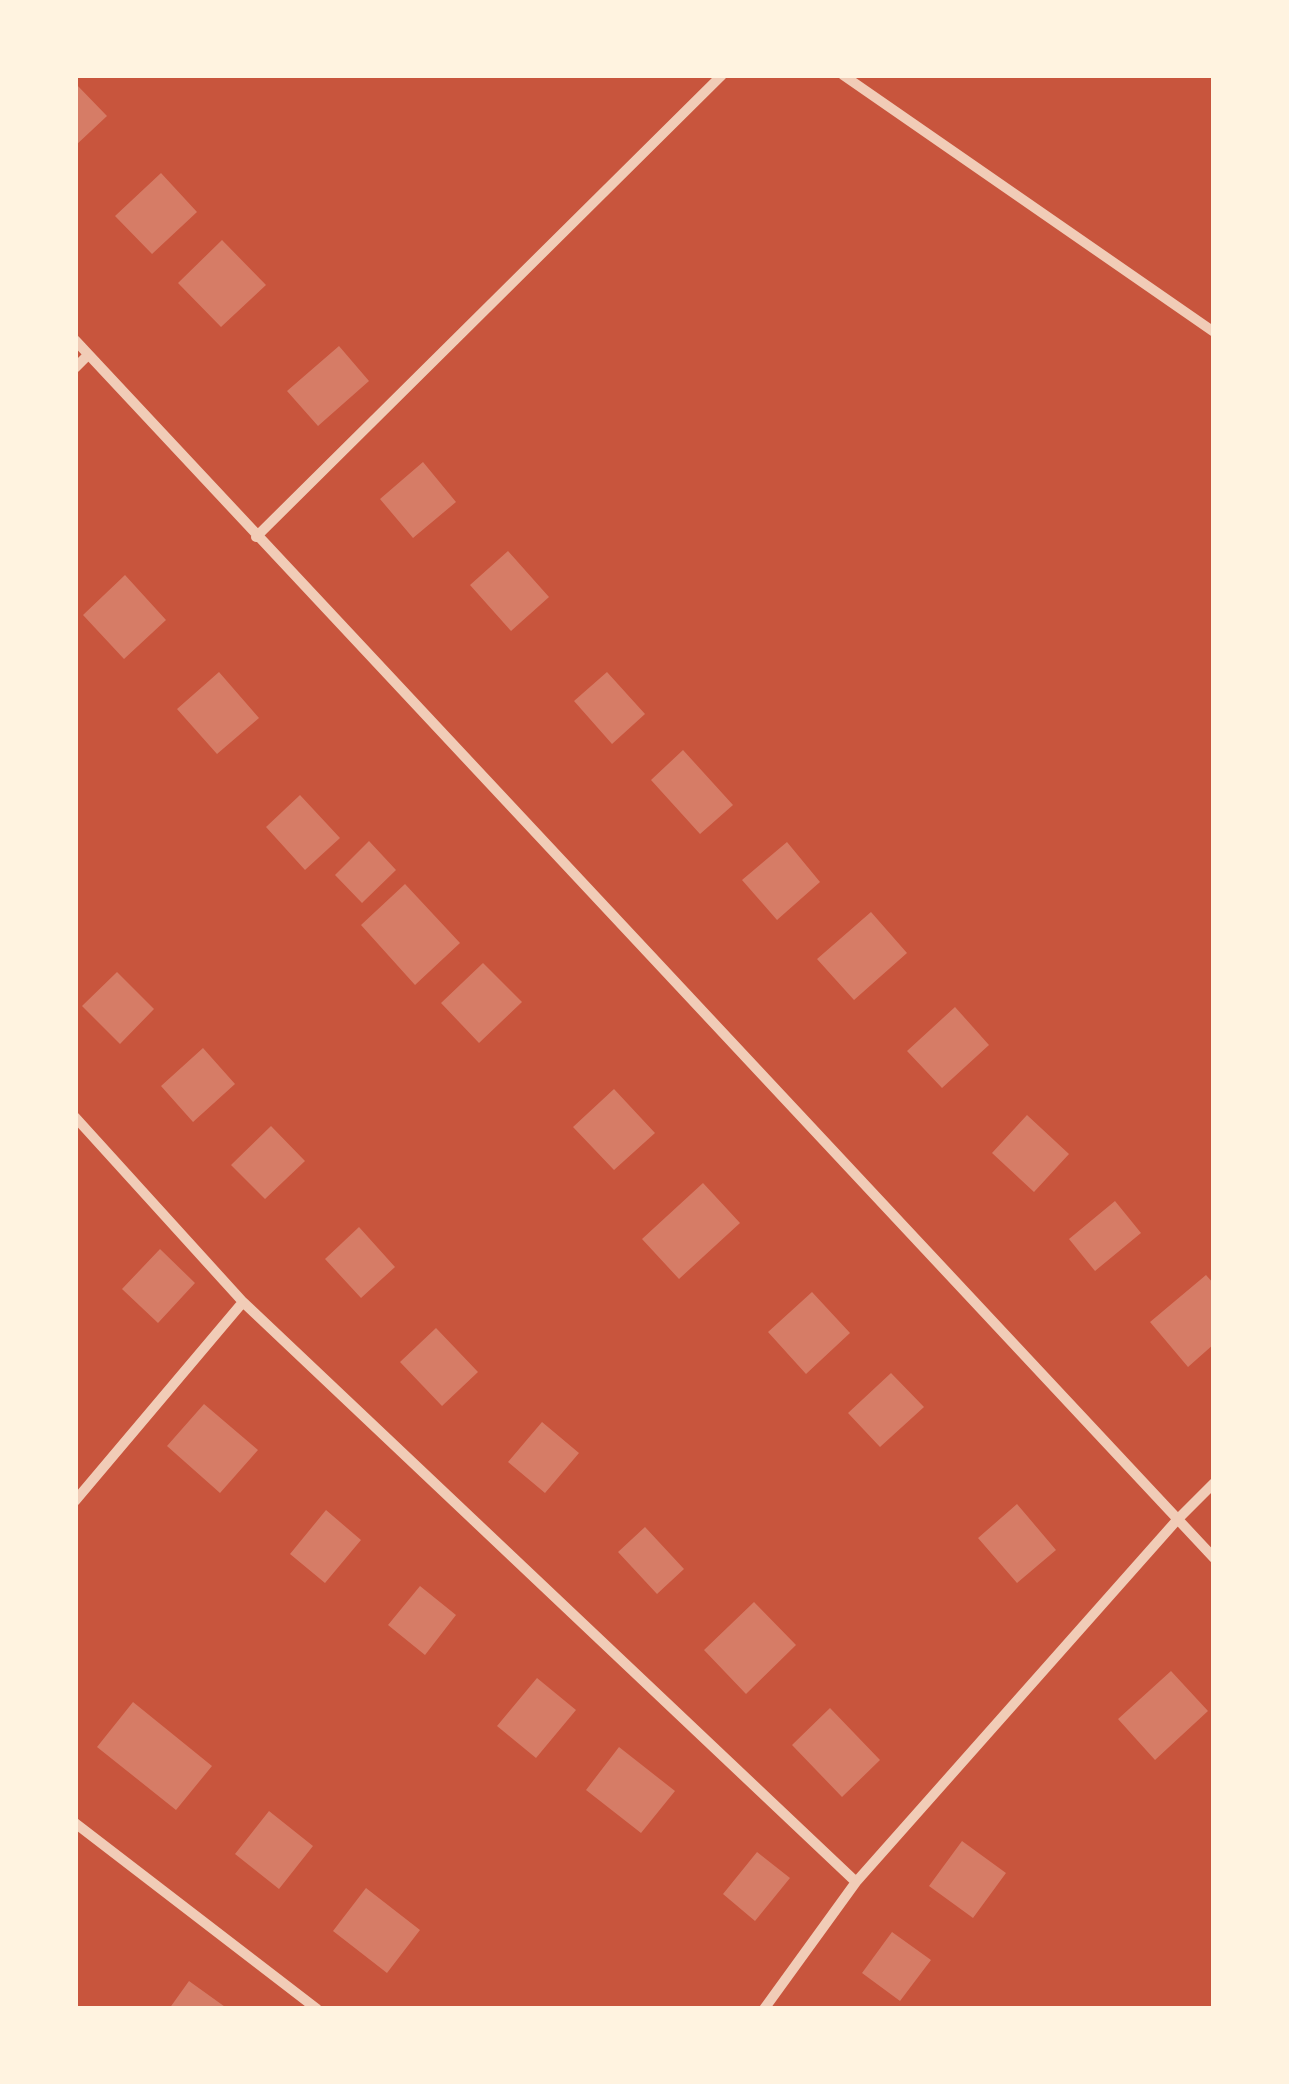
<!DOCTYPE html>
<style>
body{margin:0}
#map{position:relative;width:1289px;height:2084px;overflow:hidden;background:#c8553d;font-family:Helvetica,sans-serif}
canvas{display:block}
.frame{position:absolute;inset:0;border:78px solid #fff3e0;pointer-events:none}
</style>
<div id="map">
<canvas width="1289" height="2084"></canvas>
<div class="frame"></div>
</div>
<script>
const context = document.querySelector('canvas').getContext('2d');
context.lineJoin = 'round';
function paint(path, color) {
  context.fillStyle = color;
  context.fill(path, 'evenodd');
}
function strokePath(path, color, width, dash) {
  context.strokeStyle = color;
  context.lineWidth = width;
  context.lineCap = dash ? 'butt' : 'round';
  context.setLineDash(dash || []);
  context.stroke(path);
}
paint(new Path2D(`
 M75 83 107 116 75 146Z
 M161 173 197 212 152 254 115 216Z
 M222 240 266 285 221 327 178 283Z
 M339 346 369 381 318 426 287 391Z
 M423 462 456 502 413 538 380 499Z
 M508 551 549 597 511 631 470 585Z
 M125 575 166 620 124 659 83 615Z
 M219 672 259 718 217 754 177 709Z
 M607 672 645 714 612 744 574 701Z
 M683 750 733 805 700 834 651 780Z
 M300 795 340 838 305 870 266 827Z
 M369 841 396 870 362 903 335 875Z
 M787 842 820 882 777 920 742 880Z
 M405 884 460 943 415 985 361 925Z
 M871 912 907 953 854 1000 817 959Z
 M483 963 522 1002 479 1043 441 1003Z
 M117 972 154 1009 120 1044 82 1006Z
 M955 1007 989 1045 942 1088 907 1051Z
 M203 1048 235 1084 193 1122 161 1086Z
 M614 1089 655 1133 614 1170 573 1127Z
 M1027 1115 1069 1154 1034 1192 992 1153Z
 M271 1126 305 1161 265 1199 231 1165Z
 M703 1183 740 1223 679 1279 642 1239Z
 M1115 1201 1141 1233 1095 1271 1069 1239Z
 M359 1227 395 1267 361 1298 325 1259Z
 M160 1249 195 1283 158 1323 122 1289Z
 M1206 1275 1214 1284V1344L1188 1367 1150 1322Z
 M812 1292 850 1333 806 1374 768 1332Z
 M436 1328 478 1372 442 1406 400 1362Z
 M891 1373 924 1407 880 1447 848 1413Z
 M204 1404 258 1450 220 1493 167 1446Z
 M542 1422 579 1453 545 1493 508 1462Z
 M1017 1504 1056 1550 1017 1583 978 1538Z
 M326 1510 361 1540 325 1583 290 1554Z
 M645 1527 684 1569 657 1594 618 1552Z
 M420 1586 456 1615 425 1655 388 1625Z
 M754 1602 796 1645 746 1694 704 1650Z
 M1171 1671 1208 1711 1155 1760 1118 1719Z
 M537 1678 576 1710 536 1758 497 1726Z
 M133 1702 212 1766 176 1810 97 1747Z
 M830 1708 880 1760 842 1797 792 1745Z
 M619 1747 675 1791 641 1833 586 1790Z
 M269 1811 313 1846 279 1889 235 1854Z
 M962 1841 1006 1873 973 1918 929 1886Z
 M757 1852 790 1878 755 1921 723 1894Z
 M366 1888 420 1930 387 1973 333 1931Z
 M892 1932 931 1960 900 2001 862 1973Z
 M189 1981 228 2009H169Z`), '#d67c66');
strokePath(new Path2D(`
 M843 75 1214 332
 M75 340 1214 1558
 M75 368 88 355
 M256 537 722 75
 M75 1117 243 1302 856 1882
 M75 1501 243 1302
 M75 1823 317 2009
 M764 2009 856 1882 1177 1520 1214 1483`), '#f1ccb7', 10);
</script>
